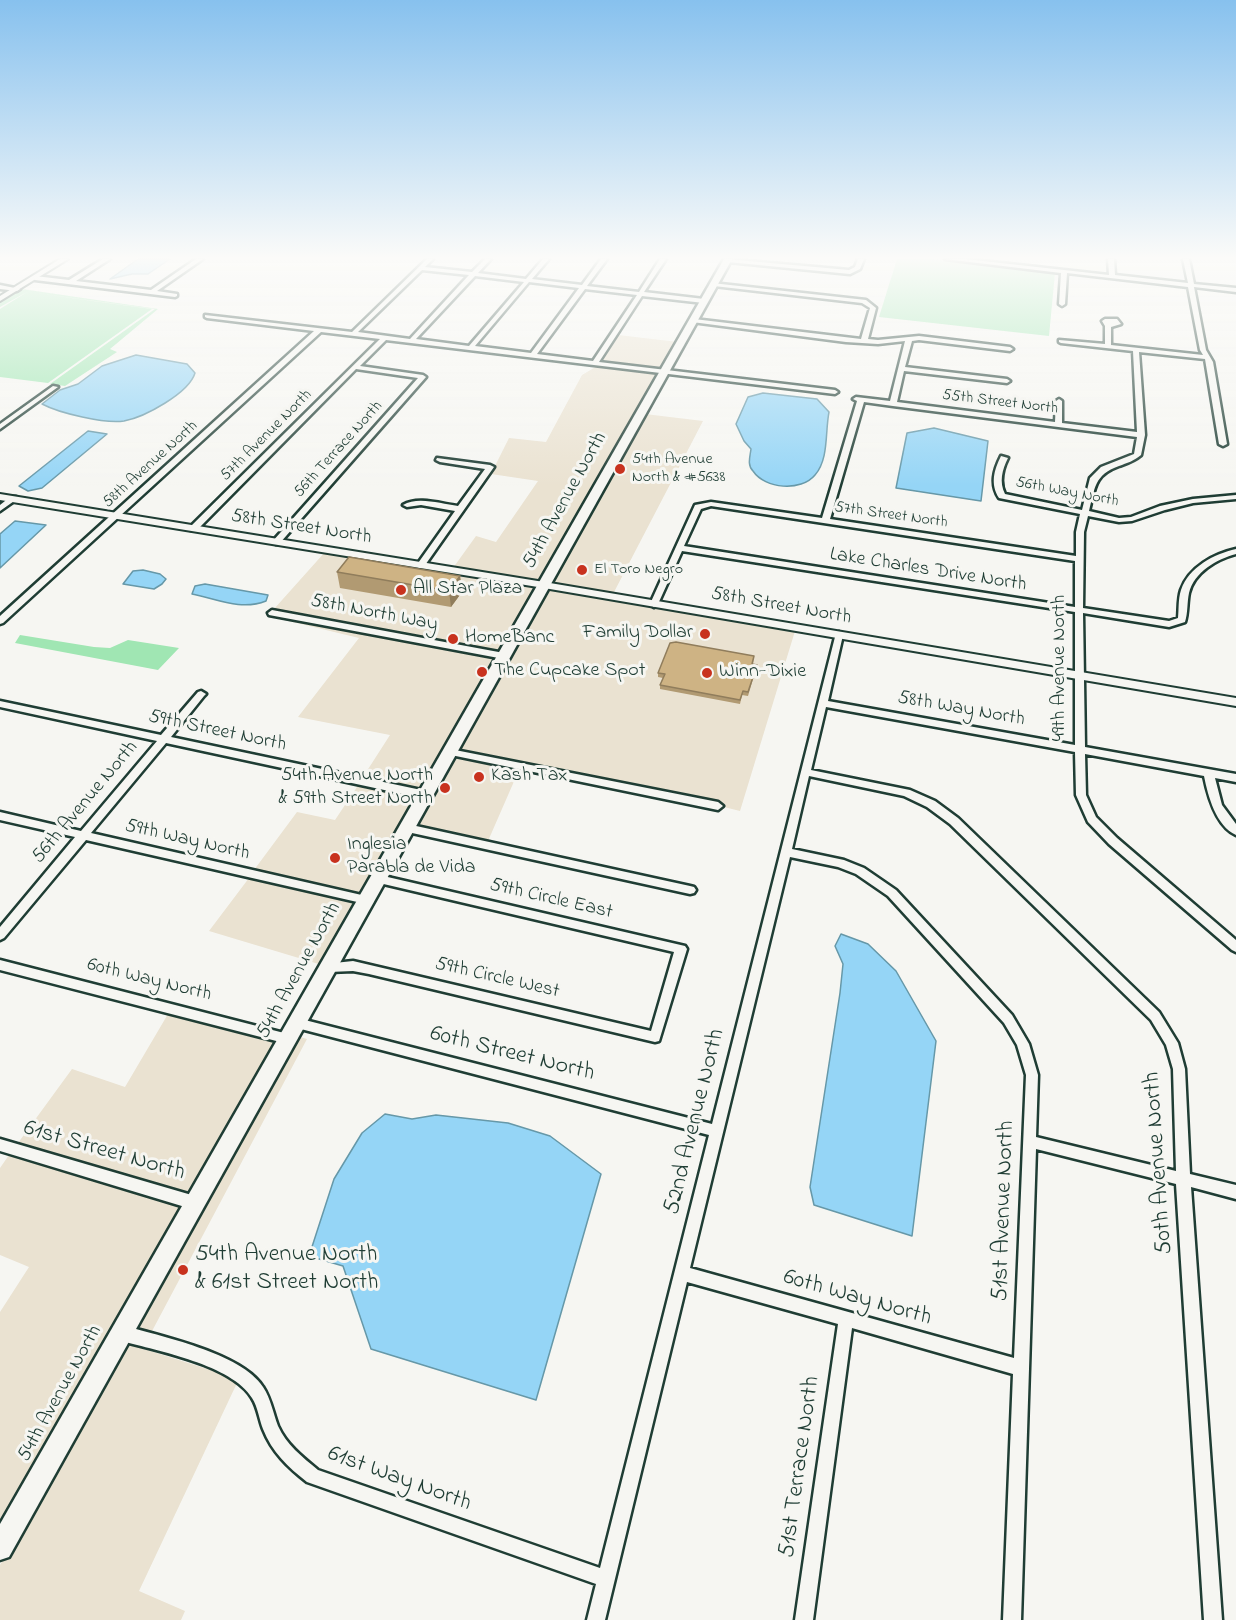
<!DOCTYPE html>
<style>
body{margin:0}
canvas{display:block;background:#f6f6f2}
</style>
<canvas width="1236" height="1620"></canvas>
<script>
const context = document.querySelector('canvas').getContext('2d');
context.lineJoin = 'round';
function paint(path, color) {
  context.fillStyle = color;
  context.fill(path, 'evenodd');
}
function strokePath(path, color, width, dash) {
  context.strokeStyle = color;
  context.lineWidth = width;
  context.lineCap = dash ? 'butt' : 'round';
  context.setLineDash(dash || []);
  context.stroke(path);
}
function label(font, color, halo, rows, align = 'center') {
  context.font = font + ' "Indie Flower",sans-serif';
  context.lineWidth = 6;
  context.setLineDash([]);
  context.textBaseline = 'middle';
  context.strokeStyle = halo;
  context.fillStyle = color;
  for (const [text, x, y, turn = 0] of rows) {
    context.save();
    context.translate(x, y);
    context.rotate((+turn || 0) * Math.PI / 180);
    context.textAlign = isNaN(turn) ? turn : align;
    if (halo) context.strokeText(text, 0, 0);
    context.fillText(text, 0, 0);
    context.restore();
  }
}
paint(new Path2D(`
 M618 335 678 342 662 371 600 362Z
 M599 365 660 373 541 582 453 568 476 536 496 542 538 481 491 474 509 438 546 442 582 375Z
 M645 414 703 421 613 594 550 584Z
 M325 552 422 569 539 587 501 653 274 609Z
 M548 588 795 631 740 811 724 807 725 804 457 750Z
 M270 614 498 658 423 790 363 777 390 735 298 717 359 638 268 616Z
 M453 757 519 770 488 841 415 825Z
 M359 784 419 797 363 895 254 870 297 812 335 820Z
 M249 878 358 903 322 965 209 931Z
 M168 1014 279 1042 192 1195 18 1143 72 1069 125 1087Z
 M297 1036 307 1039 151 1333 133 1328Z
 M9 1155 185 1207 0 1531V1312L29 1267 0 1255V1168Z
 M125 1343 217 1372 237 1383 139 1591 185 1611 181 1620H0V1565Z`), '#eae2d1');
paint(new Path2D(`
 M897 259H932L1055 273 1049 336 879 317Z
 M22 289 158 309 110 349 117 352 65 386 50 384 155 309 27 292 152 309 48 383 0 377V309L27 292 0 307V302Z
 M20 635 94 647 110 648 128 640 179 648 158 670 15 643Z`), '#a0e6b3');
const water = new Path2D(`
 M138 259H170L148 274H132L110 279Z
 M136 355 187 364 195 373C189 393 145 417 124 421 105 424 59 413 42 404L60 390 78 384 102 366Z
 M763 393 817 399 829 412C825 432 829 459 815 475 801 492 765 489 753 471 747 465 750 457 751 449L744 441 736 424 748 397Z
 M934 428 988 441 981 501 896 488 907 433Z
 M88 431 107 434 42 488 28 491 19 486Z
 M15 521 46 525 0 568V534Z
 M143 570 160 574 166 579 162 584 154 589 123 584 133 571Z
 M205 584 268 595 266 601C241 611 217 599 192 594L195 586Z
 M841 934 868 944 896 971 936 1041 912 1236 814 1205 810 1187 840 993 843 964 835 946Z
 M385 1114 412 1119 436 1115 508 1123 550 1136 601 1174 536 1400 371 1349 343 1266 309 1256 334 1179 362 1133Z`);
paint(water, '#95d5f6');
strokePath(water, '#6698a8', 1.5);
const minor = new Path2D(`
 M103 259H110L76 281 151 290 196 259H203L157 291 177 294V296L175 297 35 280 32 278 35 276 69 280Z
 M427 259H433L425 267 472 272 485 259H491L478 273 526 279 543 259H549L532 279 582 285 601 259H607L587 286 639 292 660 259H666L644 292 704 299 707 301 704 303 642 296 599 362 835 390 838 392 835 394 386 340 360 366 423 375 426 377 279 544H276L272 542 418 378 356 369 197 530H191V526L380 339 321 332 3 623 0 624V616L314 331 207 318 205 317V315L352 332ZM422 270 469 275 410 339 358 332ZM475 276 524 282 469 346 416 339ZM529 282 579 288 531 353 475 346ZM585 289 637 295 593 361 537 354Z
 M726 259 849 270 855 267 858 259H864L860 269 850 274 728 262Z
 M945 259H965L1109 275 1108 259H1114L1115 275 1188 283 1183 259H1189L1194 284 1236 288V292L1194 287 1206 350 1213 362 1227 444 1223 446 1219 444 1205 359 1139 352 1145 435 1141 455C1134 461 1127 463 1119 466 1094 475 1095 488 1089 511L1119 518 1131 517 1160 506 1193 499 1236 495V499L1193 503 1165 510 1132 521 1119 522 1088 516 1084 532 1083 608 1169 621 1178 618C1179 609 1178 599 1181 590 1189 567 1214 554 1236 549V554C1217 559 1194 572 1189 593 1187 602 1188 613 1185 622L1169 627 1083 613 1085 747 1236 774V782L1215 778 1222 805 1236 824V835C1216 826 1208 796 1204 776L1085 754 1086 795 1096 817 1117 838 1236 940V952L1232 950 1109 844 1088 822 1076 795 1075 752 826 707 811 770 910 790 935 801 958 818 1159 1012 1178 1043 1185 1069 1190 1174 1236 1185V1199L1191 1187 1222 1620H1204L1176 1184 1036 1149 1021 1620H1003L1013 1374 852 1328 813 1620H795L838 1324 687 1282 605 1620H587L596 1584 307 1482C288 1467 272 1452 263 1429 259 1419 258 1407 252 1398 232 1365 158 1351 122 1341L117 1338 114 1333 117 1328 122 1325C159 1336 242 1353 263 1387 271 1399 273 1413 278 1426 286 1444 302 1457 318 1470L600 1568 709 1135 297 1028 293 1027 291 1023 293 1019 297 1018 712 1124 836 633 839 632 843 635 828 701 1075 745V612L682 551 658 604 654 607 650 604 695 505 711 502 822 518 857 401 853 399 856 397 890 401 905 341 878 344 846 342 692 322V320L694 319 861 339 870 308 862 303 714 286 712 285V283L866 300 876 308 868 339 878 340 919 336 1010 347 1013 349 1010 351 919 340 912 341 905 367 1007 379 1010 381 1007 383 904 371 897 402 1055 422 1056 401 1059 399 1062 401V423L1137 432 1133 351 1061 343 1059 342V340L1105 344V326L1102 321 1105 319H1117L1121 324 1111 327V345L1203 355 1200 350 1188 287 1067 273 1065 304 1062 306 1059 304 1061 273ZM864 402 893 406 1137 437 1134 454 1101 467 1090 478 1082 510 1005 494C999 482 1002 470 1008 458L1001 456C994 470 990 484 999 498L1080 514 1076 532V556L830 519ZM711 506 1075 561V607L684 546 701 509ZM809 776 904 796 927 807 950 824 1151 1020 1166 1045 1173 1069 1176 1171 1036 1137 1038 1075 1029 1044 1012 1015 896 890 864 868 844 860 792 849ZM790 857 838 867 856 874 888 896 1004 1023 1017 1045 1026 1075 1014 1358 690 1268Z
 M0 285 20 289 17 291 0 289Z
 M53 386 58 387 0 429V424Z
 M437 458 490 465 494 467 423 568H420L416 566 455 511 421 505 407 507 403 505C418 496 441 504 458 506L485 469 440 462 436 460Z
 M10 497H16L17 499 0 511V505Z
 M272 610 504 653 509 656 504 659 269 615 268 613Z
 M201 691 206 694 204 696 171 737 426 791 431 795 426 799 166 743 91 833 366 896 370 897 372 900 370 903 366 904 86 840 4 938 0 940V927L75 837 0 820V812L81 831 157 741 0 707V701L161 735 198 692Z
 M450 749 718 802 723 806 718 810 446 754 445 752 446 750Z
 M407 824 690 886 694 887 696 890 694 893 690 894 403 831 402 828 403 825Z
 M379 875 685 946 687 949 659 1041 655 1042 369 974 353 971 329 972 325 970 323 967 325 964 353 961 651 1031 674 952 375 882 373 879 375 876Z
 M0 960 288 1034 292 1035 294 1039 292 1043 288 1044 0 970Z
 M0 1139 195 1196 200 1198 202 1203 200 1208 195 1210 0 1151Z`);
const tertiary = new Path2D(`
 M60 259H68L0 301V296Z
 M0 494 544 582 1236 698V706L544 588 0 500Z`);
const secondary = new Path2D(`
 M724 259H732L9 1557 0 1560V1524Z`);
strokePath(minor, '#1f3d34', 5);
strokePath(tertiary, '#1f3d34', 4);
strokePath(secondary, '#1f3d34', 5);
paint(minor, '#f6f6f2');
paint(tertiary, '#f6f6f2');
paint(secondary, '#f6f6f2');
paint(new Path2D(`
 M337 572 460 576 462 592 451 607 340 588Z
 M754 656 753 664 757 665 756 669 748 696 742 695 740 704 660 689V685L663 678 658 677V673Z`), '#b19a72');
paint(new Path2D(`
 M460 576 462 592 451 607 449 591Z`), '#907d5c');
const building = new Path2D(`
 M349 557 460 576 449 591 337 572Z
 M676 642 754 656 752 664 757 665 748 692 743 691 740 700 660 685 665 674 658 673 670 643Z`);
paint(building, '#ceb384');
strokePath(building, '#907d5c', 1.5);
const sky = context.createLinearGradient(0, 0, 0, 486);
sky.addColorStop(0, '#87c1ee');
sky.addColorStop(0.53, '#fbfbf9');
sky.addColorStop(1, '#fbfbf900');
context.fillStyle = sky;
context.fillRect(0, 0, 1236, 486);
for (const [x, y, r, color] of [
 [620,469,6,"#c8321e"],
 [582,570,6,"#c8321e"],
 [401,590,6,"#c8321e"],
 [705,634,6,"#c8321e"],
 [453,639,6,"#c8321e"],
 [482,672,6,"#c8321e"],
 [707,673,6,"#c8321e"],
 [479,777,6,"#c8321e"],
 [445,788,6,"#c8321e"],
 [335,858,6,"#c8321e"],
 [183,1270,6,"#c8321e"]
]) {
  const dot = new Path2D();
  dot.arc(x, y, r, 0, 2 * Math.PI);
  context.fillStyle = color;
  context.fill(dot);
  strokePath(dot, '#f6f6f2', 2);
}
label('16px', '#1f3d34', '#f6f6f2', [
 ["55th Street North",1000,403,7],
 ["57th Avenue North",267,436,-45],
 ["56th Terrace North",339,450,-48],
 ["58th Avenue North",151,465,-42],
 ["56th Way North",1067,493,11],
 ["57th Street North",891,516,8]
]);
label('16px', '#1f3d34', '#f6f6f2', [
 ["54th Avenue",632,460],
 ["North & #5638",632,478],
 ["El Toro Negro",594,570]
], 'left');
label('20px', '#1f3d34', '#f6f6f2', [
 ["54th Avenue North",566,501,-61],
 ["58th Street North",301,528,9],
 ["Lake Charles Drive North",928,571,9],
 ["58th Street North",781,607,10],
 ["58th North Way",374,614,11],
 ["49th Avenue North",1061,668,-90],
 ["58th Way North",961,710,10],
 ["59th Street North",217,732,12],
 ["56th Avenue North",86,803,-50],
 ["59th Way North",187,841,13],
 ["59th Circle East",551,900,13],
 ["54th Avenue North",300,971,-61],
 ["59th Circle West",497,979,13],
 ["60th Way North",149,981,14],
 ["54th Avenue North",61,1394,-61]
]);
label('20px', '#1f3d34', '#f6f6f2', [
 ["All Star Plaza",413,590],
 ["Family Dollar",693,634,"right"],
 ["HomeBanc",465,639],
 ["The Cupcake Spot",494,672],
 ["Winn-Dixie",719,673],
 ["54th Avenue North",433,777,"right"],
 ["& 59th Street North",433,800,"right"],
 ["Kash Tax",491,777],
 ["Inglesia",347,846],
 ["Parabla de Vida",347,869]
], 'left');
label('24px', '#1f3d34', '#f6f6f2', [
 ["60th Street North",512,1055,14],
 ["52nd Avenue North",696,1122,-76],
 ["61st Street North",104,1152,16],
 ["50th Avenue North",1160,1163,-94],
 ["51st Avenue North",1005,1211,-88],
 ["60th Way North",857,1299,16],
 ["51st Terrace North",801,1467,-82],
 ["61st Way North",399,1480,20]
]);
label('24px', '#1f3d34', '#f6f6f2', [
 ["54th Avenue North",195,1256],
 ["& 61st Street North",195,1284]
], 'left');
</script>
